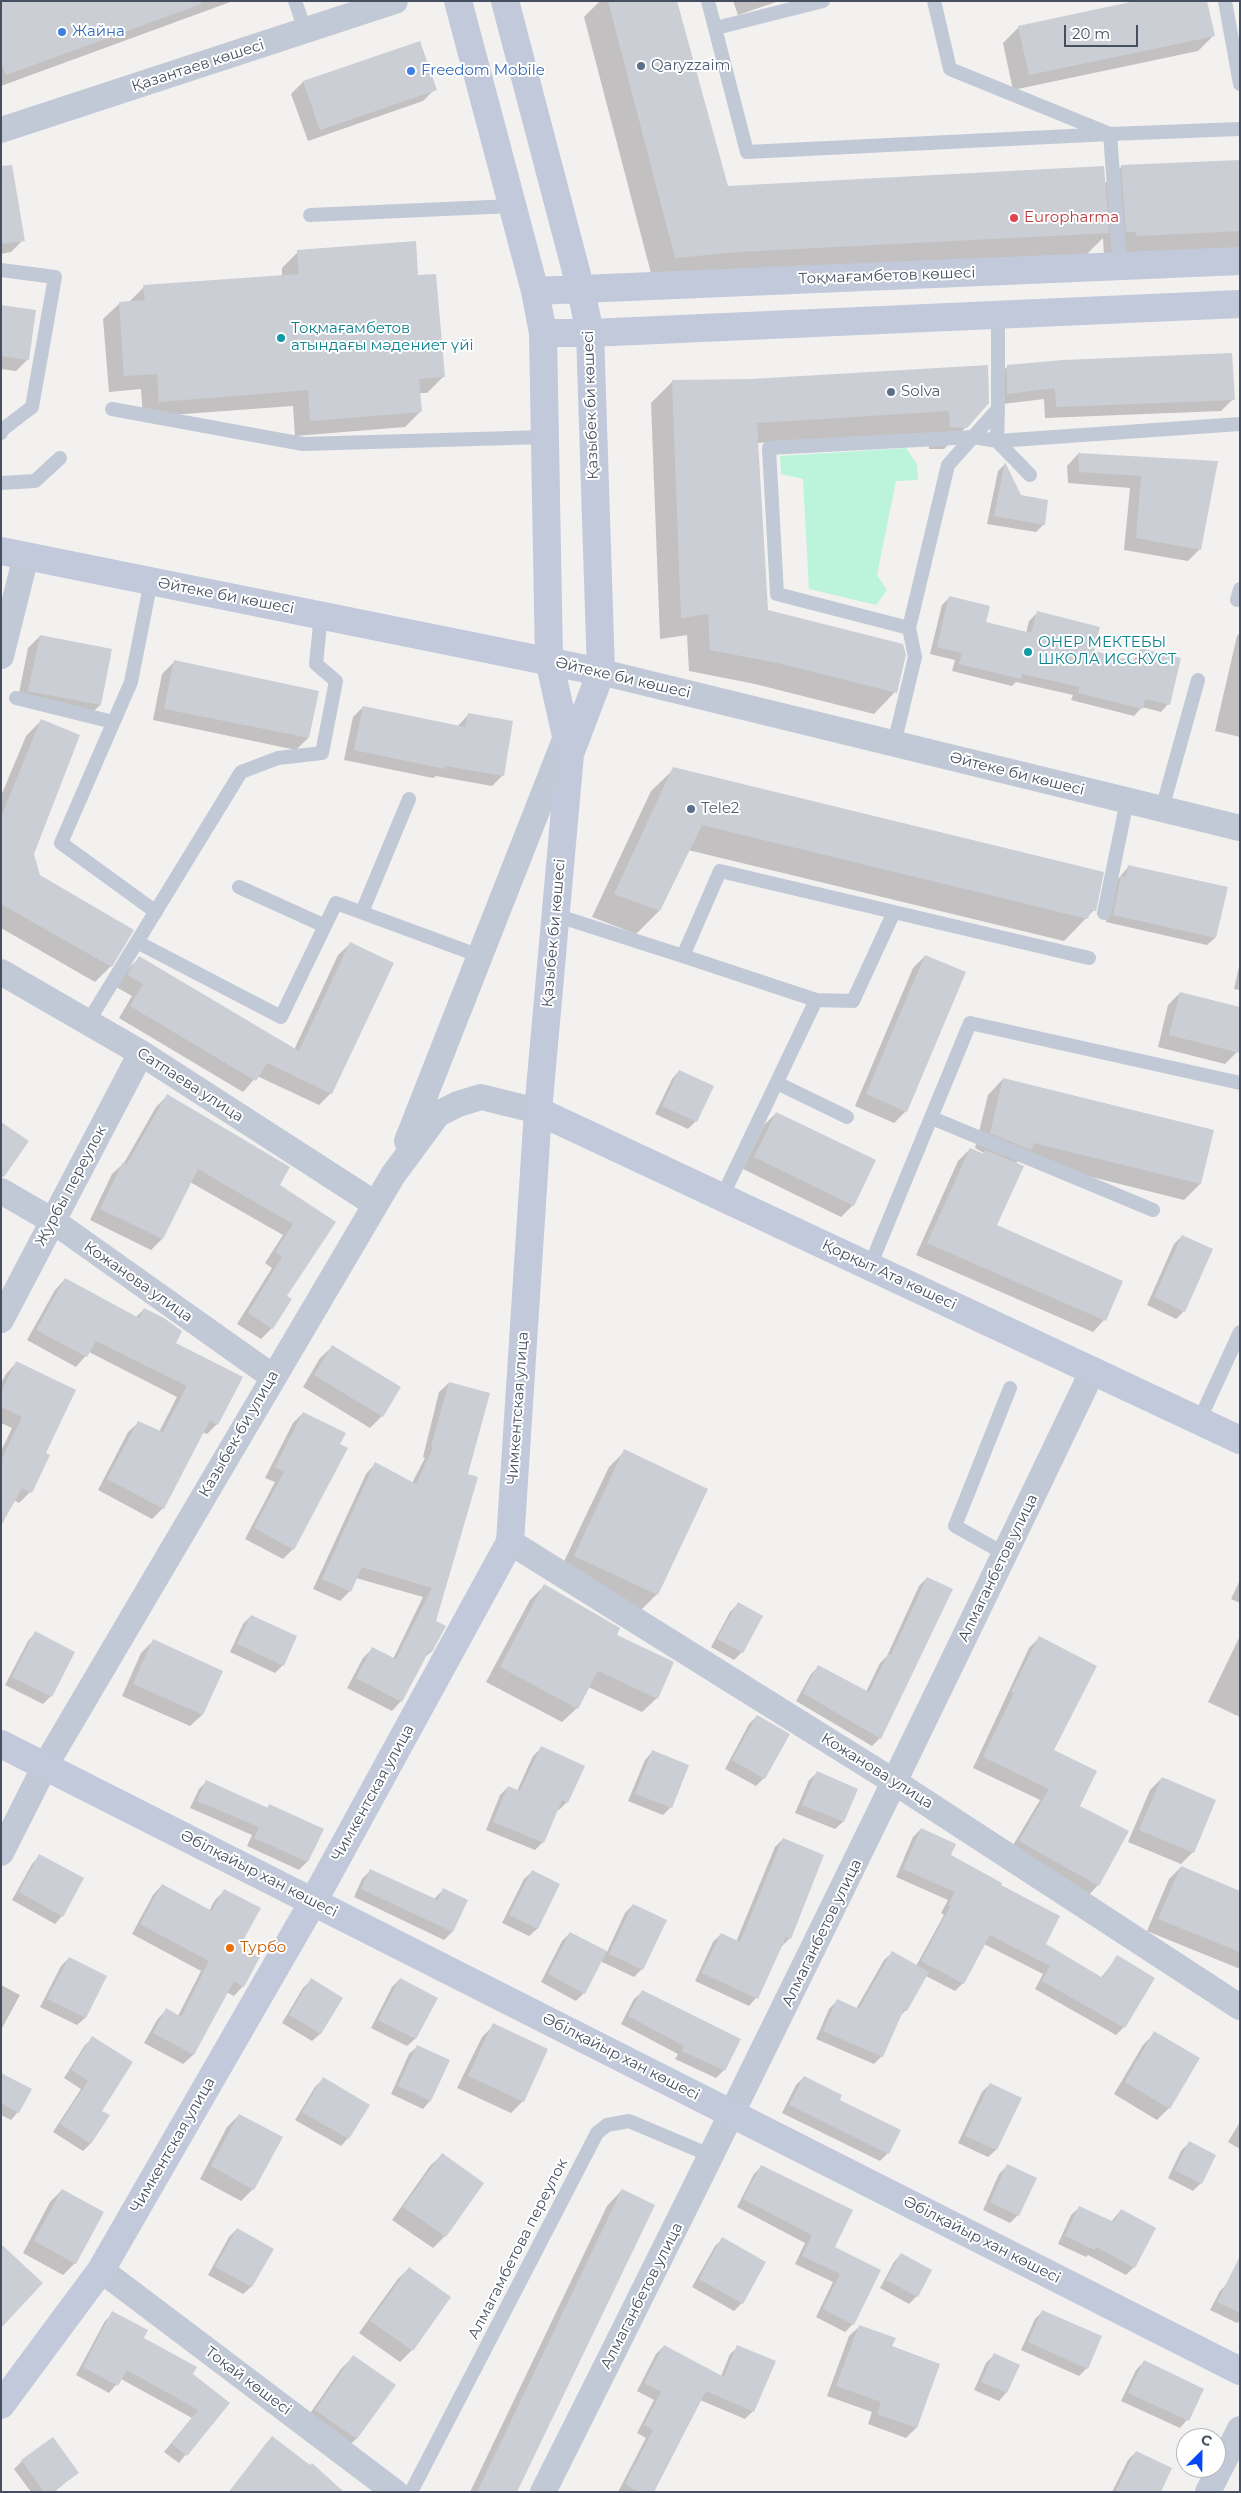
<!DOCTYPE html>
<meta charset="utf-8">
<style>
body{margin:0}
#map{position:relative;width:1241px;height:2493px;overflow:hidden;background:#f3f0f0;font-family:Montserrat,sans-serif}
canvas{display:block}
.frame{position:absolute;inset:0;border:2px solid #464f60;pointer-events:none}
.north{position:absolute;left:1176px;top:2428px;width:50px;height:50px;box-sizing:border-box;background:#fff;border:1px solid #b5b9bf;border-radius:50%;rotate:23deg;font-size:14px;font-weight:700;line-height:20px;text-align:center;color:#464f60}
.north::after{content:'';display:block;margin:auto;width:18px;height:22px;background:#0847f4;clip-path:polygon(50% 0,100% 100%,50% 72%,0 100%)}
.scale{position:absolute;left:1064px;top:25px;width:74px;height:22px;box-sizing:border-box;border:2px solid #464f60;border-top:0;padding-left:6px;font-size:15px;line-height:18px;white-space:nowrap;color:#464f60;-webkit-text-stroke:4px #fff;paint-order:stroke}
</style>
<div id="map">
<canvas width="1241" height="2493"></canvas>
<div class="frame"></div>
<div class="north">С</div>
<div class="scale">20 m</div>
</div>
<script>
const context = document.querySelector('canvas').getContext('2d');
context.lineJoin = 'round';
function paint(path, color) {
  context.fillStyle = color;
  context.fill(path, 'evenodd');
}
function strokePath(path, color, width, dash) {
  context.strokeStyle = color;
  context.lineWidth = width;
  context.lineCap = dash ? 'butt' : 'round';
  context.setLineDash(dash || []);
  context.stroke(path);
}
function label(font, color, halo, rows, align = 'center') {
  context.font = font + ' Montserrat,sans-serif';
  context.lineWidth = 4;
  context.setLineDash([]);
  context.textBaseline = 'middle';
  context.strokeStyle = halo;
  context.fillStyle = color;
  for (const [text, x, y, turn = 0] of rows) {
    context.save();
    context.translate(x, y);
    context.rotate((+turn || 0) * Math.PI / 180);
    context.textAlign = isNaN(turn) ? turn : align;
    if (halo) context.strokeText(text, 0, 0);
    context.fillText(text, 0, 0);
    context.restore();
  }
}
paint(new Path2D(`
 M906 448 917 464 918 480 896 481 877 575 887 590 876 605 809 589 803 479 781 474 780 456Z`), '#bbf4db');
paint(new Path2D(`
 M1 1H233L1 86Z
 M600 1H676L727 187 1104 184 1122 166 1240 161V253L1104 255 1103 238 1085 256 653 281 584 17Z
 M733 1H779L738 15Z
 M1019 27 1213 36 1198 51 1013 90 1003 43Z
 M419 43 435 89 423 101 308 141 291 94 303 82Z
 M1 201 23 240 11 252 1 254Z
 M298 252 417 276 443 377 427 393H419L421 411 405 427 295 436 293 406 143 417 141 389 109 392 103 319 119 304 128 303 144 287 282 276V268Z
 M1 306 28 359 16 371 1 369Z
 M987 366 966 427 944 449H929L928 433 756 443 767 611 895 692 874 714 755 684 689 671 687 635 660 639 651 403 673 381 751 380Z
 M1007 367 1233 399 1221 411 1045 418 1044 399 995 405V379Z
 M1078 454 1216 462 1200 549 1188 561 1124 550 1130 488 1068 483 1067 466Z
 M1005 464 1020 496 1044 524 1036 532 987 524 998 471Z
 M950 597 985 623 1026 633 1029 621 1037 613 1092 652 1132 662 1140 650 1168 704 1161 712 1142 707 1134 716 1071 700 1073 695 1016 682 1012 686 952 671 955 660 930 654 942 605Z
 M1240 633V737L1215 731 1237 636Z
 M40 636 110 650 100 705 88 717 17 703 28 648Z
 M174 662 308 738 296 750 153 720 162 674Z
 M363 707 457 727 468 715 502 776 492 786 436 776 433 778 344 760 353 717Z
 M42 720 32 854 39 875 111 966 95 982 1 928V796L26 736Z
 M674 769 1094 910 1064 941 688 850 659 911 636 934 592 917 651 791Z
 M1129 866 1215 938 1207 945 1106 922 1113 885Z
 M350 944 331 1093 319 1105 257 1076 243 1092 119 1018 132 996 116 987 127 970 139 958 294 1050 338 955Z
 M925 956 906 1111 894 1123 855 1106 913 968Z
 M1240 962V990L1234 989Z
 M1180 993 1237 1052 1225 1064 1158 1047 1168 1005Z
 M679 1071 696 1121 688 1129 655 1114 672 1079Z
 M1003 1079 1213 1131 1200 1184 1184 1200 1020 1159 1015 1164 995 1225 1104 1320 1093 1332 916 1255 958 1161 970 1149 982 1155 984 1153 975 1148 988 1095Z
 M167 1096 278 1186 334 1223 286 1296 272 1328 261 1339 237 1324 272 1268 265 1263 283 1235 190 1182 162 1239 151 1250 90 1220 112 1174 124 1163 156 1107Z
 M776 1113 853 1205 841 1217 743 1169 764 1125Z
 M1182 1236 1184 1311 1176 1319 1147 1305 1174 1244Z
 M65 1279 136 1317 144 1309 174 1343 217 1424 207 1434 202 1432 163 1508 152 1519 98 1490 128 1432 139 1422 159 1432 177 1397 89 1352 76 1367 27 1340 55 1290Z
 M332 1347 399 1387 382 1416 370 1428 303 1387 320 1358Z
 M16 1363 44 1453 30 1492 19 1503 14 1500 1 1524V1451L12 1428 1 1423V1383L6 1374Z
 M449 1383 467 1475 435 1622 431 1652 424 1658 401 1701 392 1711 347 1688 363 1658 373 1648 393 1659 423 1597 356 1578 350 1591 340 1601 313 1589 366 1474 375 1464 412 1483 425 1458 423 1457 439 1392Z
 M303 1413 338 1445 293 1549 283 1559 245 1539 275 1482 265 1478 293 1423Z
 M625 1451 706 1490 657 1594 641 1610 559 1572 609 1467Z
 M927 1578 880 1738 872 1746 796 1701 811 1674 819 1666 866 1692 880 1663 887 1656 919 1586Z
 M1240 1580V1603L1231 1599Z
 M544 1586 657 1698 642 1712 588 1687 577 1708 562 1722 486 1682 530 1600Z
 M738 1604 761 1617 742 1652 734 1660 711 1647 730 1612Z
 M251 1616 296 1637 283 1665 275 1673 230 1652 243 1624Z
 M35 1633 51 1696 43 1704 5 1685 28 1641Z
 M1240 1636V1717L1208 1702Z
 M1039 1638 1052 1750 1078 1806 1098 1885 1088 1896 1009 1852 1040 1800 973 1768 1029 1648Z
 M153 1641 202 1715 190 1726 122 1696 141 1653Z
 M757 1716 764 1778 756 1786 725 1769 749 1724Z
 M541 1748 567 1802 559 1810 557 1809 543 1842 535 1850 486 1830 500 1795 508 1787 517 1791 533 1756Z
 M652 1752 671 1807 663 1815 628 1801 645 1760Z
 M817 1773 856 1789 843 1822 835 1829 795 1813 809 1780Z
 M1162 1778 1215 1800 1193 1852 1181 1864 1128 1842 1150 1790Z
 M206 1782 267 1808 270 1805 322 1829 307 1862 299 1870 247 1846 252 1835 190 1808 199 1789Z
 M921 1829 949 1856 999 1886 1045 1944 1101 1978 1117 1957 1153 1978 1124 2027 1116 2035 1035 1989 1043 1974 984 1944 963 1983 955 1991 926 1976 906 2010 899 2017 882 2056 874 2064 816 2039 829 2009 837 2001 856 2009 884 1960 892 1953 916 1966 944 1915 941 1913 948 1900 896 1877 913 1837Z
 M783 1839 790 1938 782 1946 756 1998 749 2006 695 1981 713 1942 721 1934 736 1942 775 1847Z
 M39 1856 62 1916 55 1924 12 1900 32 1864Z
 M1181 1867 1240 1895V1969L1147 1931 1169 1879Z
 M370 1871 434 1899 443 1890 466 1901 452 1932 444 1940 354 1897 362 1879Z
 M532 1872 559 1885 537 1929 529 1936 502 1923 524 1879Z
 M162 1885 209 1911 215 1900 225 1890 239 1946 243 1986 234 1996 226 1992 193 2055 183 2064 144 2043 157 2020 166 2010 178 2016 201 1971 132 1934 153 1895Z
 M633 1905 642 1969 634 1977 600 1961 584 1993 576 2001 541 1982 562 1941 570 1933 607 1952 625 1913Z
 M69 1958 106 1977 85 2018 77 2025 40 2007 61 1966Z
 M400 1979 436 1998 415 2039 407 2046 371 2028 392 1987Z
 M311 1980 342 1998 320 2034 312 2041 282 2023 303 1988Z
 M1 1985 20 1995 1 2030Z
 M642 1992 724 2070 716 2078 675 2059 678 2054 621 2024 634 1999Z
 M494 2025 547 2050 523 2101 511 2113 457 2088 482 2037Z
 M1155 2033 1169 2108 1157 2120 1114 2094 1143 2045Z
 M93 2038 101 2111 90 2144 83 2151 53 2132 81 2089 64 2078 85 2045Z
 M417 2047 449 2061 430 2101 423 2109 391 2094 409 2054Z
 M1 2074 18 2112 11 2120 1 2115Z
 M804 2077 838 2101 888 2153 880 2161 782 2113 796 2085Z
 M323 2079 348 2138 341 2146 295 2120 315 2087Z
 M990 2084 1020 2098 996 2150 988 2157 958 2143 982 2092Z
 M239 2115 253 2189 241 2201 200 2179 227 2127Z
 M1240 2122V2149L1228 2142Z
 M1189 2143 1201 2183 1193 2191 1168 2178 1181 2151Z
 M442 2155 445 2236 433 2248 392 2220 430 2166Z
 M762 2166 834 2248 853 2324 845 2332 816 2317 833 2282 795 2264 805 2243 737 2207 754 2174Z
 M1007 2166 1018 2215 1010 2223 983 2210 999 2174Z
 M62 2190 75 2263 63 2275 23 2253 50 2202Z
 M622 2190 516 2492H470L607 2206Z
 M1079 2208 1111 2222 1121 2210 1155 2228 1134 2267 1126 2275 1088 2255 1086 2257 1058 2244 1071 2215Z
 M237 2229 272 2249 251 2287 243 2294 208 2275 229 2237Z
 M723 2239 742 2303 734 2311 692 2287 715 2246Z
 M901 2254 917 2296 909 2304 880 2288 894 2262Z
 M409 2268 450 2297 412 2350 400 2362 359 2333 397 2280Z
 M1228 2283 1240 2289V2320L1237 2323 1210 2310 1220 2291Z
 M1043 2311 1087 2368 1079 2376 1021 2350 1035 2319Z
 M113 2313 142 2339 228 2403 179 2463 164 2452 192 2418 121 2379 109 2393 76 2375 105 2321Z
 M860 2326 891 2347 939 2364 916 2428 906 2438 868 2424 872 2412 827 2396 849 2336Z
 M664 2346 721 2376 730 2354 738 2347 753 2411 745 2419 700 2400 652 2492H618L646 2438 637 2433 654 2400 637 2391 656 2354Z
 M994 2355 1006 2393 999 2401 974 2390 986 2363Z
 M353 2357 394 2385 356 2439 344 2450 304 2422 341 2369Z
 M1144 2362 1202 2390 1187 2420 1180 2428 1121 2401 1136 2370Z
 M272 2437 260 2492H229L265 2445Z
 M1136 2452 1159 2492H1112L1128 2460Z
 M22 2461 77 2473 54 2492H31L14 2469Z`), '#0003');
paint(new Path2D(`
 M1 1H201V4L6 75 1 63Z
 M608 1H677L728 186 1104 166 1109 233 737 252 675 258Z
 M1135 1H1207L1215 36 1029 75 1018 26Z
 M420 41 437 90 320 130 303 81Z
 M1240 160V231L1136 236V232H1126L1121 165Z
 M12 165 25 241 1 244V166Z
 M416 241 418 275 436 274 445 377 419 379 422 412 310 421 308 390 159 402 157 374 124 376 119 302 145 300 143 285 299 274 297 250Z
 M1 305 36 310 29 360 1 356Z
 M1232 353 1235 400 1056 407 1055 388 1007 394V365L1063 360Z
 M988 365 989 403 967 428 950 427 949 411 757 423 768 610 903 644 906 655 897 693 778 663 710 650 708 614 681 618 672 380 751 379Z
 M1078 453 1218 461 1201 550 1136 538 1141 476 1079 472Z
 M1005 462 1021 495 1048 500 1045 525 994 516Z
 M949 596 990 606 986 622 1031 633 1037 611 1100 627 1094 651 1137 662 1140 648 1181 658 1170 705 1145 699 1143 709 1078 693 1080 687 1022 674 1021 679 959 664 962 653 937 647Z
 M40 635 112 649 101 705 28 691Z
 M174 660 319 691 309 738 164 709Z
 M363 706 465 727 468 713 513 721 504 776 445 766V769L354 750Z
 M41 719 80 735 34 854 40 875 134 930 112 967 1 904V817Z
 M673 767 1104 872 1096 911 1091 910 1088 919 702 825 660 911 614 894Z
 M1128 865 1228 887 1216 938 1113 915 1121 876 1126 877Z
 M350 942 394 963 332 1094 267 1063 256 1081 130 1006 143 984 127 975 139 956 299 1051Z
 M925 955 966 972 907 1112 866 1094Z
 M1180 992 1240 1007V1053L1169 1035Z
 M679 1070 714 1086 697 1122 662 1106Z
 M1003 1078 1214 1130 1201 1184 1034 1143 1031 1150 990 1133Z
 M167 1094 290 1167 280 1185 336 1222 287 1296 292 1299 273 1329 248 1313 282 1257 275 1252 293 1224 198 1169 163 1239 100 1209 123 1162 127 1164Z
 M776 1112 876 1160 854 1206 754 1157Z
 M1 1122 29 1141 4 1177 1 1176Z
 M970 1148 984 1154 985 1150 1024 1166 997 1225 1123 1281 1106 1321 927 1243Z
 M1182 1235 1213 1249 1185 1312 1154 1297Z
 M65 1278 139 1318 144 1308 164 1318 182 1331 176 1343 243 1377 218 1425 210 1420 164 1509 107 1479 138 1421 163 1432 187 1386 96 1341 87 1357 36 1330Z
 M332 1345 401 1387 383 1417 314 1375Z
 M16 1361 76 1390 46 1453 50 1455 32 1493 22 1488 1 1526V1460L22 1417 1 1407V1393Z
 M449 1382 490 1393 468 1474 478 1477 436 1621 446 1626 432 1652 429 1651 402 1702 356 1678 372 1647 396 1659 432 1588 362 1567 351 1592 322 1579 375 1462 416 1484 433 1448 431 1447Z
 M303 1412 346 1433 340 1444 348 1448 294 1550 254 1528 284 1472 275 1467Z
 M624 1449 708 1489 658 1595 574 1556Z
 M927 1577 953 1589 881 1739 803 1693 818 1665 869 1692 888 1654 891 1655Z
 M544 1584 620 1628 617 1635 674 1662 658 1699 598 1671 578 1709 500 1667Z
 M738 1602 763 1616 743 1653 717 1639Z
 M251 1615 297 1636 284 1666 237 1644Z
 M35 1631 75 1652 52 1697 12 1677Z
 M1039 1636 1097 1666 1054 1750 1097 1771 1080 1806 1129 1831 1099 1886 1019 1841 1049 1789 983 1757 1014 1693 1011 1692Z
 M153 1639 223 1671 203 1715 133 1684Z
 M757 1715 790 1734 765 1779 732 1760Z
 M541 1746 585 1766 568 1803 562 1800 544 1843 493 1822 508 1786 520 1791Z
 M652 1750 689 1765 672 1808 635 1794Z
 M817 1771 858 1789 844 1822 802 1805Z
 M1162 1777 1216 1800 1194 1853 1139 1830Z
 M206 1780 268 1808 269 1804 324 1829 308 1862 254 1838 259 1827 197 1801Z
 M921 1828 956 1844 951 1855 1002 1883 1001 1885 1060 1916 1046 1944 1103 1978 1117 1955 1155 1978 1125 2028 1042 1981 1050 1966 990 1935 964 1984 921 1961 950 1907 948 1905 955 1892 903 1869Z
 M783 1838 824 1855 791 1939 786 1937 758 1999 702 1973 721 1933 740 1942Z
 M39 1854 84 1878 63 1917 19 1892Z
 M1181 1866 1240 1891V1952L1158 1919Z
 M370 1869 438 1900 443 1888 468 1900 453 1932 361 1889Z
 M532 1870 560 1884 538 1929 509 1915Z
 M162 1884 212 1911 224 1889 261 1908 240 1946 260 1957 244 1987 234 1981 194 2055 153 2033 166 2008 181 2017 209 1961 140 1924Z
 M633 1904 667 1920 643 1970 609 1954Z
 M570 1932 607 1951 585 1994 548 1974Z
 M892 1951 929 1972 907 2011 904 2009 883 2057 823 2031 837 1999 859 2009Z
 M69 1957 107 1976 86 2018 47 1999Z
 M311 1978 343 1998 321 2034 289 2015Z
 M400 1978 438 1998 416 2039 378 2020Z
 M642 1990 741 2039 725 2071 682 2051 684 2046 628 2016Z
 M493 2023 548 2049 524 2102 468 2076Z
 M1154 2031 1200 2058 1170 2109 1125 2082Z
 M92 2036 133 2062 102 2111 110 2115 91 2144 60 2124 88 2081 71 2070Z
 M417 2045 450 2060 431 2101 398 2086Z
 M1 2073 32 2089 19 2113 1 2103Z
 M804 2076 842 2095 840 2100 901 2130 889 2154 789 2105Z
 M323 2077 370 2105 349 2139 302 2112Z
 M990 2083 1022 2098 997 2150 965 2136Z
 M239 2114 283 2137 254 2190 211 2166Z
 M1189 2141 1216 2155 1202 2184 1175 2170Z
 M442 2153 484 2183 446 2237 403 2207Z
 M1007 2164 1037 2178 1019 2216 990 2202Z
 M761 2165 853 2210 835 2247 881 2270 854 2325 823 2309 840 2274 802 2256 812 2235 743 2199Z
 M62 2189 104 2212 76 2264 34 2241Z
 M622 2189 655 2205 517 2492H477Z
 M1079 2206 1114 2222 1121 2209 1156 2228 1135 2268 1096 2247 1095 2250 1065 2236Z
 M237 2228 274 2249 252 2287 215 2267Z
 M722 2237 766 2262 743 2304 699 2279Z
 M1 2244 43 2283 1 2328Z
 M901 2253 932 2270 918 2297 886 2280Z
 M1240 2256V2313L1217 2302Z
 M409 2267 451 2297 413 2351 370 2321Z
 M1042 2310 1102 2336 1088 2369 1028 2342Z
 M112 2311 148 2330 144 2338 197 2367 193 2374 230 2403 187 2456 171 2443 198 2410 127 2370 118 2386 83 2367Z
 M859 2325 896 2338 892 2346 940 2364 917 2428 877 2414 881 2402 836 2386Z
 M664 2345 724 2377 737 2345 776 2361 754 2412 706 2391 654 2492H639L625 2484 653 2430 644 2425 661 2392 644 2383Z
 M994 2353 1020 2365 1007 2393 981 2382Z
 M353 2355 396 2385 357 2439 315 2410Z
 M1144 2360 1204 2389 1189 2421 1128 2393Z
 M272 2436 310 2465 312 2463 344 2492H229Z
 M53 2437 79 2473 52 2492H44L21 2460Z
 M1136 2451 1172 2468 1161 2492H1115Z`), '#ccced6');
strokePath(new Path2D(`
 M295 1 305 30
 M708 1 747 152 1110 134 950 69 934 1
 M1225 1 1240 84
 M716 28 823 1
 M310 215 512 206
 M1120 266 1110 134 1240 129
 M1 270 55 277 32 407 2 430 1 433
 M112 409 303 444 545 437
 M998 409 997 441 1240 424
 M1 483 35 481 60 458
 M151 581 131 682 61 843 156 912
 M1237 600 1240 589
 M909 628 777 594 769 448 974 437 997 441 1030 475
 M16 698 113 722
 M894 744 915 657 909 628 948 465 998 409V315
 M1162 809 1198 680
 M239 887 325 926
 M362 912 409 799
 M1104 913 1127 801
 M555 915 683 956 720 871 1089 958
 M137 942 281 1017 336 903 480 956
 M683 956 816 1000 722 1197
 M816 1000 853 1001 894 912
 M88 1022 241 772 278 758 322 753 336 681 316 664 321 615
 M777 1083 847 1117
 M932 1118 1153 1210
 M870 1266 970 1023 1240 1083
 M1199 1421 1240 1332
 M1005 1554 955 1526 1010 1388
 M411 2492 597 2133 607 2125 629 2121 712 2156`), '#c2c9d6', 14);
strokePath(new Path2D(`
 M1 130 395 1
 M1 656 26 556
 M601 672 1240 828
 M1 972 141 1053 375 1204
 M407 1141 566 737
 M1 1191 53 1221 273 1377
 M1 1320 141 1053
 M510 1542 896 1783 1240 2007
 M1 1853 45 1766 393 1175 438 1114 458 1104 481 1097 538 1111
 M101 2270 395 2492
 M543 2492C730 2120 913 1746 1093 1370
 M1208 2492 1240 2429`), '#c2c9d6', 26);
strokePath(new Path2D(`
 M458 1 535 291 543 333 549 660 570 754
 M535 291 1240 261
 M543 333H590L1240 304
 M1 551 601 672
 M538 1111 1240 1440
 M1 1744 1240 2371
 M1 2405 101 2270 313 1902 510 1542 538 1111 570 754 601 672 590 333 581 290 505 1`), '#c1c9db', 28);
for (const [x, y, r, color] of [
 [62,32,5,"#3f7fe0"],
 [641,66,5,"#5c6f8a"],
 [411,71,5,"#3f7fe0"],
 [1014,218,5,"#e0444e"],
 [281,338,5,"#0f9aa8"],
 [891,392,5,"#5c6f8a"],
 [1028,652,5,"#0f9aa8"],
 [691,809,5,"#5c6f8a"],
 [230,1948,5,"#e8710a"]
]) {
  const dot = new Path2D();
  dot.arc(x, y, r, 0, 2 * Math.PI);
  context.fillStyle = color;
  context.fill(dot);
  strokePath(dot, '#fff', 2);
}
label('15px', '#366cbe', '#fff', [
 ["Жайна",72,32],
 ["Freedom Mobile",421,71]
], 'left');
label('15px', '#464f60', '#fff', [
 ["Қазантаев көшесі",198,66,-18],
 ["Тоқмағамбетов көшесі",887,276,-2],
 ["Қазыбек би көшесі",591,405,-92],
 ["Әйтеке би көшесі",226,596,11],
 ["Әйтеке би көшесі",623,678,13],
 ["Әйтеке би көшесі",1017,774,14],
 ["Қазыбек би көшесі",554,933,-85],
 ["Сатпаева улица",190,1085,33],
 ["Журбы переулок",71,1186,-62],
 ["Қорқыт Ата көшесі",889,1275,25],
 ["Кожанова улица",138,1282,35],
 ["Чимкентская улица",518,1408,-86],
 ["Казыбек-би улица",239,1434,-60],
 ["Алмаганбетов улица",998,1568,-64],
 ["Кожанова улица",877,1771,32],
 ["Чимкентская улица",373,1793,-61],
 ["Әбілқайыр хан көшесі",259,1874,27],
 ["Алмаганбетов улица",822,1933,-64],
 ["Әбілқайыр хан көшесі",621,2057,27],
 ["Чимкентская улица",173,2145,-60],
 ["Әбілқайыр хан көшесі",982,2240,27],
 ["Алмагамбетова переулок",518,2249,-63],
 ["Алмаганбетов улица",642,2296,-63],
 ["Тоқай көшесі",248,2381,37]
]);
label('15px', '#4e5e75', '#fff', [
 ["Qaryzzaim",651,66],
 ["Solva",901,392],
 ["Tele2",701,809]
], 'left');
label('15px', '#be3a42', '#fff', [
 ["Europharma",1024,218]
], 'left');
label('15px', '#0d838f', '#fff', [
 ["Тоқмағамбетов",291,329],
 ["атындағы мәдениет үйі",291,346],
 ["ОНЕР МЕКТЕБЫ",1038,643],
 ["ШКОЛА ИССКУСТ",1038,660]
], 'left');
label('15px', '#c56008', '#fff', [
 ["Турбо",240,1948]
], 'left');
</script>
